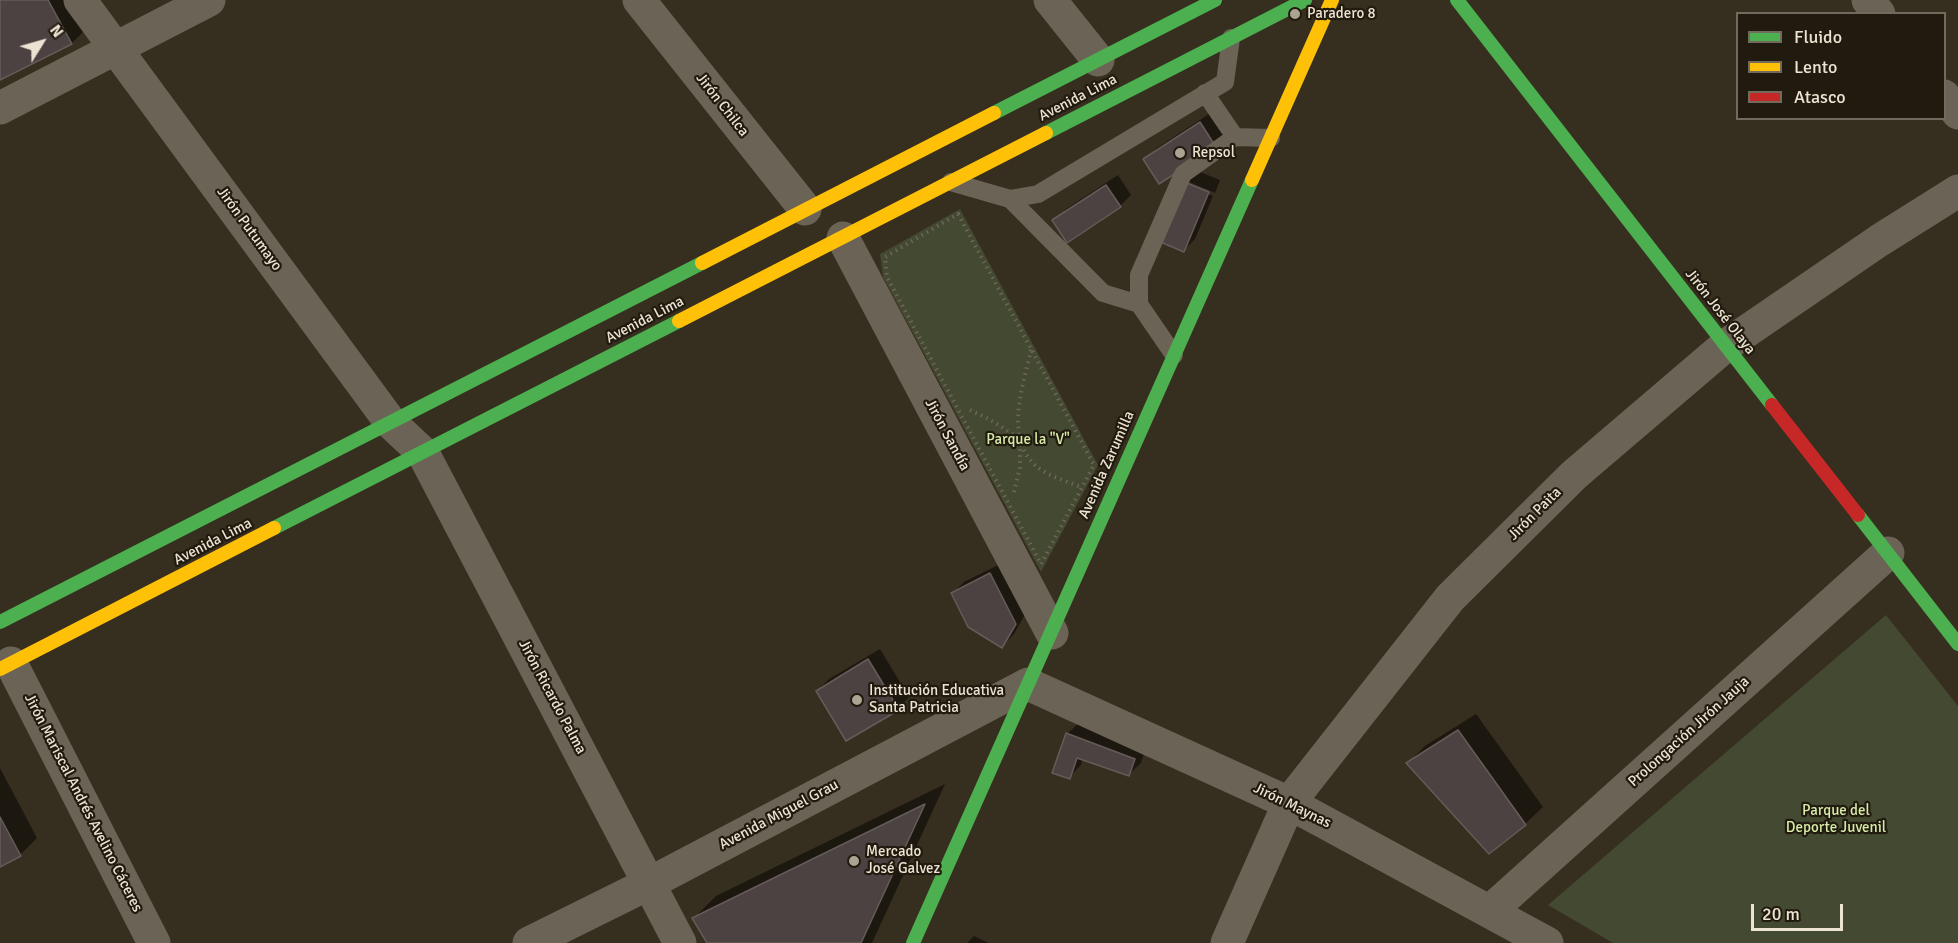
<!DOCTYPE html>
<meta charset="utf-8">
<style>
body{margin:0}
#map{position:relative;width:1958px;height:943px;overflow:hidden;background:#362e1e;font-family:Signika,sans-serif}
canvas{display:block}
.legend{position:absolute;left:1736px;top:12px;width:210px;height:108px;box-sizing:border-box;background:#211a0e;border:2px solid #726a5c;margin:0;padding:8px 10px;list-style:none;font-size:18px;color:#ece3d2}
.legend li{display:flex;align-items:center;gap:12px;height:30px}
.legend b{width:30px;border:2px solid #726a5c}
.north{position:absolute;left:12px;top:12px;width:60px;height:60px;-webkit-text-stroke:4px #211a0e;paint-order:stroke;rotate:53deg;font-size:16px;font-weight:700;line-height:24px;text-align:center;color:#ece3d2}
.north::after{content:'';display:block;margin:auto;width:21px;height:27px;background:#ece3d2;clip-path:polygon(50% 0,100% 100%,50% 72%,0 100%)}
.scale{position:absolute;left:1751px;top:904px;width:92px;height:27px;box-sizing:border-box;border:3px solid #ece3d2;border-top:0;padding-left:8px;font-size:18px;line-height:21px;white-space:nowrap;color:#ece3d2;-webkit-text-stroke:4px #211a0e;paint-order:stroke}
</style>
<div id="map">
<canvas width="1958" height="943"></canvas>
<ul class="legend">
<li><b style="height:8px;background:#4caf50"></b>Fluido</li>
<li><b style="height:8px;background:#ffc107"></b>Lento</li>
<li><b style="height:8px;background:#c62828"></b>Atasco</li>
</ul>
<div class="north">N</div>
<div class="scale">20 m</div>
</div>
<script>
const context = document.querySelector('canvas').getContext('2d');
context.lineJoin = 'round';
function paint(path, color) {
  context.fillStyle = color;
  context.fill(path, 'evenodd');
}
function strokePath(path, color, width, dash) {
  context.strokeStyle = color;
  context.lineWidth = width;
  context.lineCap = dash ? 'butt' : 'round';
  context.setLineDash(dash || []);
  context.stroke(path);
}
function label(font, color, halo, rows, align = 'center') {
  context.font = font + ' Signika,sans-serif';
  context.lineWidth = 4.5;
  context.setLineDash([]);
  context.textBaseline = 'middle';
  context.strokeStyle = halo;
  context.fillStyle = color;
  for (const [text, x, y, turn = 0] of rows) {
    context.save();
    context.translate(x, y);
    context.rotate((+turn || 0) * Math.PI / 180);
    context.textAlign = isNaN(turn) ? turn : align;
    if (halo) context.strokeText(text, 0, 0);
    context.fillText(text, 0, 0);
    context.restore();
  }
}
paint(new Path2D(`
 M960 209 1098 465 1041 572 883 277 880 254Z
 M1886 615 1958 706V943H1613L1548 905Z`), '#444931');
paint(new Path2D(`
 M0 0H75L89 26 72 43 0 78Z
 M1212 112 1227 134 1215 146 1145 159 1157 148Z
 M1195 170 1220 180 1215 193 1187 181V185L1213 196 1195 239 1184 250 1159 240 1183 182Z
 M1118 175 1131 195 1120 206 1054 221 1066 209Z
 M1002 563 1027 611 1014 634 1002 646 952 594 964 582Z
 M880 649 909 697 898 708 817 691 829 679Z
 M1476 714 1543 807 1525 824 1408 763 1425 746Z
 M1079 723 1146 747 1141 763 1129 774 1083 758 1081 765 1069 777 1067 734Z
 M0 768 37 838 20 855 0 865Z
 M945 784 872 943H708L694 918 716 896Z
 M974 936 989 943H967Z`), '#0007');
const building = new Path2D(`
 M0 0H48L72 44 0 80Z
 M1200 122 1216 147 1159 184 1143 159Z
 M1182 181 1209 192 1184 252 1158 241Z
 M1106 185 1121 207 1067 243 1052 220Z
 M990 573 1016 624 1002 648 968 627 951 593Z
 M868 659 899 710 846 741 816 691Z
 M1458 730 1526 825 1489 854 1406 763Z
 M1066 733 1135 759 1129 776 1077 758 1070 779 1052 773Z
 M925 804 861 943H707L692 918Z
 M0 817 21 856 0 867Z`);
paint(building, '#4c4241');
strokePath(building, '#655c59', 1.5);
strokePath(new Path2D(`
 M958 214 1094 465 1041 564 887 277 885 257Z
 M1031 350C1023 387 1001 445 1043 471 1054 478 1069 482 1081 487
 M970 410 989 419 1020 439
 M1014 492 1020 467V446`), '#6d665a', 4, [1.5, 4.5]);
strokePath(new Path2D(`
 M1205 93 1235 137
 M951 182 1010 199 1038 194 1225 82 1231 38
 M1010 199 1103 293 1139 304
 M1174 355 1139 304V275L1183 174 1235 137 1271 138`), '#6b6456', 18);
strokePath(new Path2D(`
 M80 0 391 423 423 453 680 943
 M639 0 805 209
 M1050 0 1098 60
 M1868 0 1879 14
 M1944 96 1958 113
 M0 108 209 0
 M843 238 1052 633
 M11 663 154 943
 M1490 911 1888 553
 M529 943 650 883 1028 684 1289 803 1547 943
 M1227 943 1289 803 1450 598 1574 475 1725 346 1880 240 1958 191`), '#6b6456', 33);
strokePath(new Path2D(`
 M1457 0 1772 405
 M994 113 1215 0
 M1046 133 1305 0
 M1858 515 1958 644
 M274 528 679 321
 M0 622 702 263
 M913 943 1252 180`), '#4caf50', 14);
strokePath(new Path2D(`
 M1252 180 1332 0
 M702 263 994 113
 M679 321 1046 133
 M0 669 274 528`), '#ffc107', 14);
strokePath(new Path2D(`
 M1772 405 1858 515`), '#c62828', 14);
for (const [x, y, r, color] of [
 [1295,14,6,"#aca493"],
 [1180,153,6,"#aca493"],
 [857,700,6,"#aca493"],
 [854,861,6,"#aca493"]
]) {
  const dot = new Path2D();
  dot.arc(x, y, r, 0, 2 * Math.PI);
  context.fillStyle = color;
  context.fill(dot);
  strokePath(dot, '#211a0e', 2);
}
label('15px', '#ece3d2', '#211a0e', [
 ["Paradero 8",1307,14],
 ["Repsol",1192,153],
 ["Institución Educativa",869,691],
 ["Santa Patricia",869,708],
 ["Mercado",866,852],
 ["José Galvez",866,869]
], 'left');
label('15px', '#ece3d2', '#211a0e', [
 ["Avenida Lima",1078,98,-27],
 ["Jirón Chilca",722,105,52],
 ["Jirón Putumayo",249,229,54],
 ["Jirón José Olaya",1720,312,52],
 ["Avenida Lima",645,320,-27],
 ["Jirón Sandía",947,435,62],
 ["Avenida Zarumilla",1107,465,-66],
 ["Jirón Paita",1535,514,-45],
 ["Avenida Lima",213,542,-27],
 ["Jirón Ricardo Palma",552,697,62],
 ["Prolongación Jirón Jauja",1689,732,-42],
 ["Jirón Mariscal Andrés Avelino Cáceres",83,803,63],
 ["Jirón Maynas",1292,806,26],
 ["Avenida Miguel Grau",779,815,-28]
]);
label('15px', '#d6eba7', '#211a0e', [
 ["Parque la \"V\"",1028,440],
 ["Parque del",1836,811],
 ["Deporte Juvenil",1836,828]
]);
</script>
